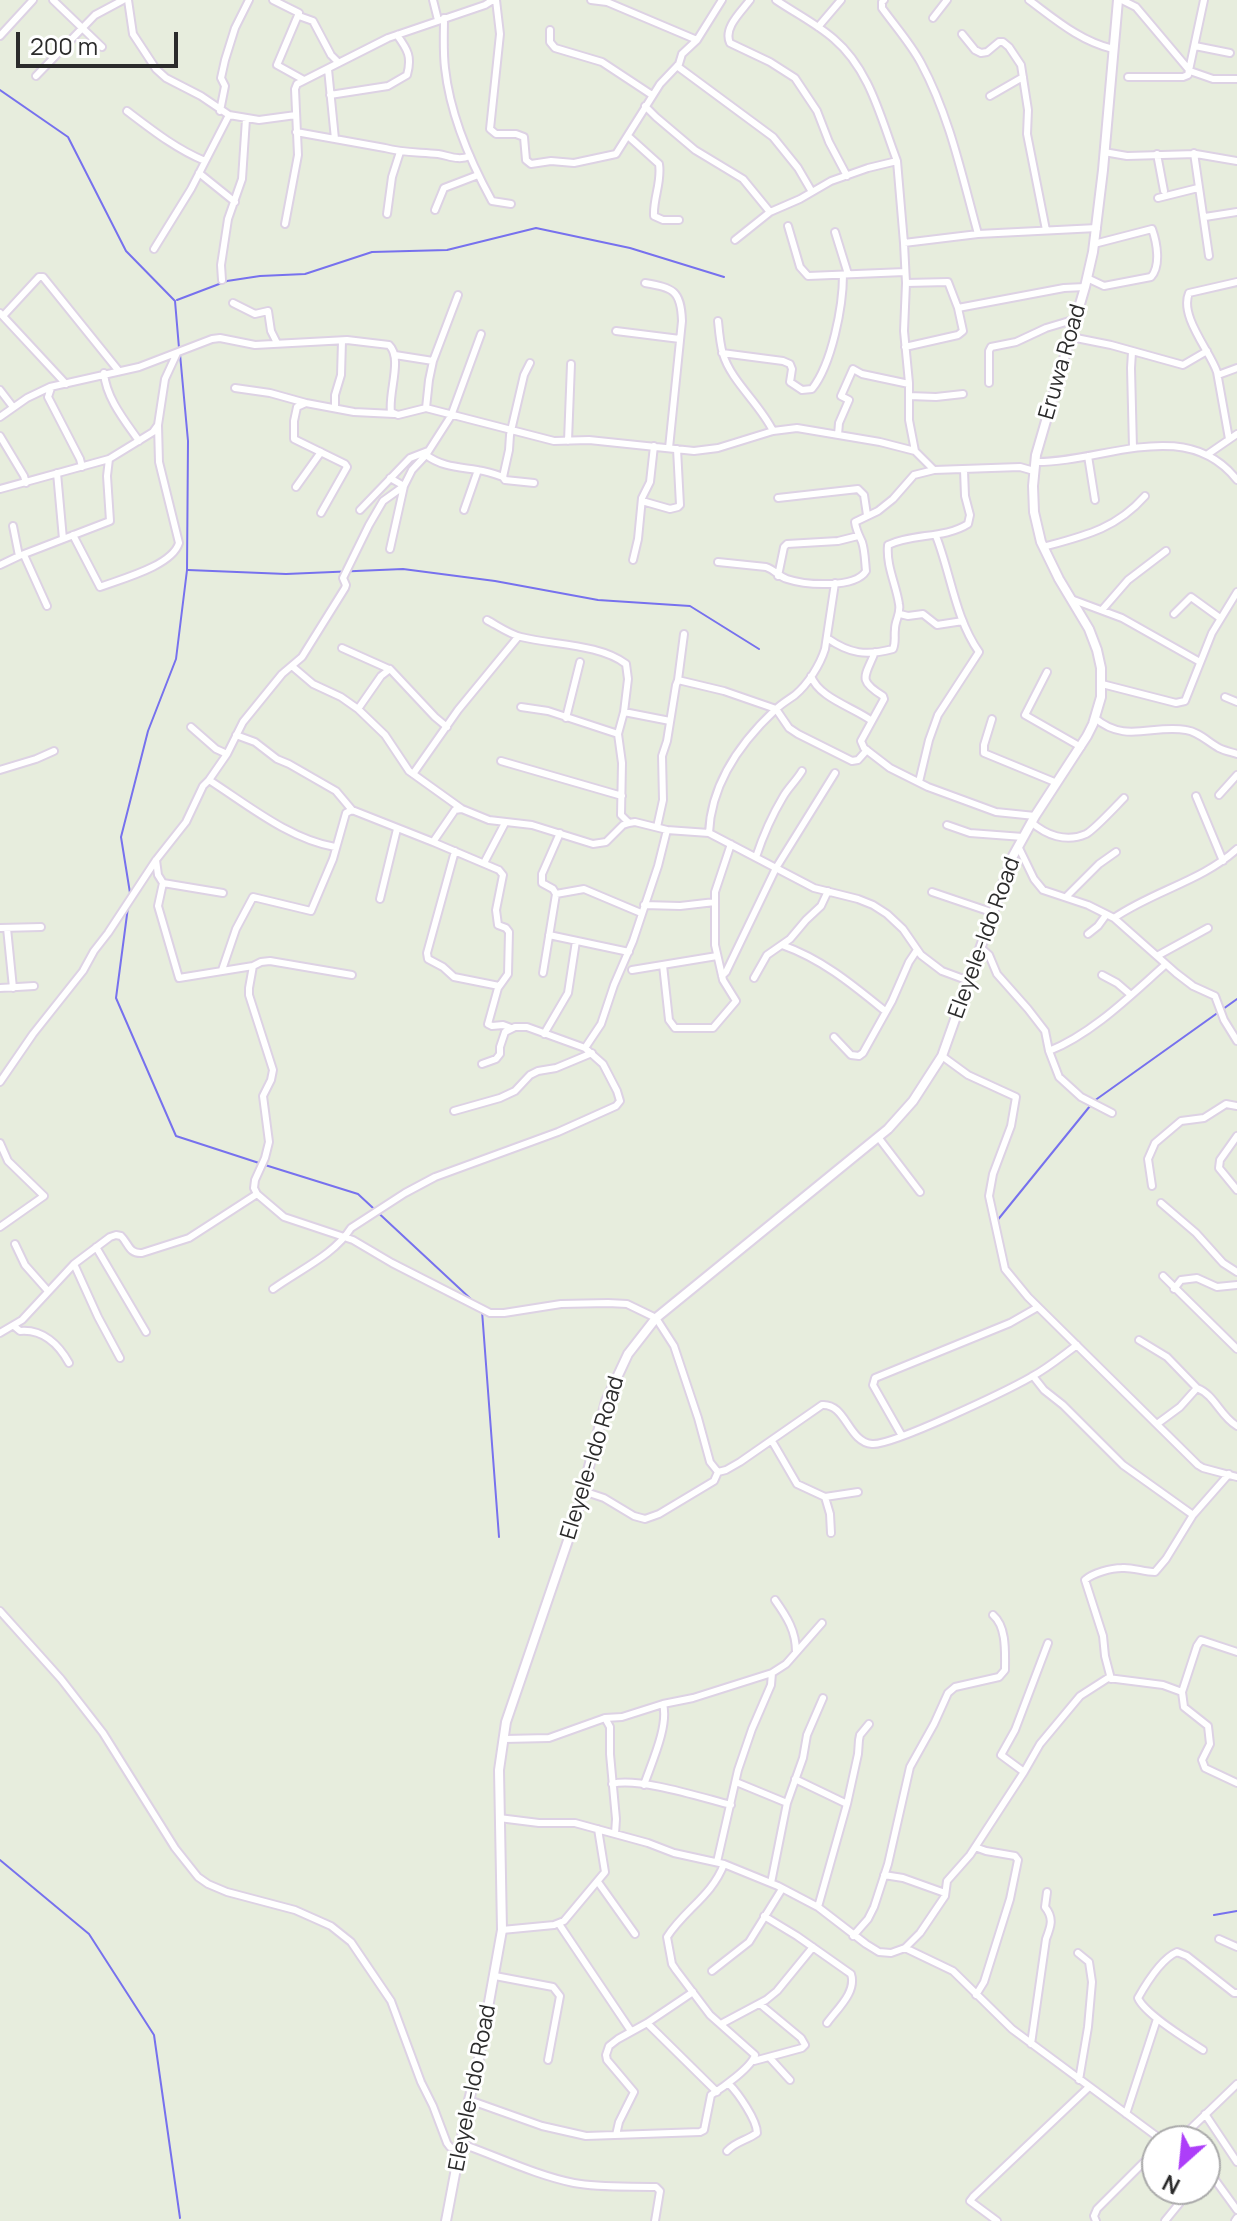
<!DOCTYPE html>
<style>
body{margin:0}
#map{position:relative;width:1237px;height:2221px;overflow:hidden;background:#e7eddd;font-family:Manrope,sans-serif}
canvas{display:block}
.north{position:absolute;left:1141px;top:2125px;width:80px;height:80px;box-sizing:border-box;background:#fff;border:2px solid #aaa;border-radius:50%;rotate:207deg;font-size:22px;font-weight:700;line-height:32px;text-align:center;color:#2b2b2b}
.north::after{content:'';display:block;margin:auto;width:28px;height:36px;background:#ad3ef9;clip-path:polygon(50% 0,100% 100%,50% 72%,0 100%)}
.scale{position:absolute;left:16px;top:32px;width:162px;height:36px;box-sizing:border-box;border:4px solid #2b2b2b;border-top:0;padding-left:10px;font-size:24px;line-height:28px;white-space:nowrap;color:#2b2b2b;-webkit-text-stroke:6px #fff;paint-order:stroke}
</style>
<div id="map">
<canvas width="1237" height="2221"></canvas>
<div class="north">N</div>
<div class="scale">200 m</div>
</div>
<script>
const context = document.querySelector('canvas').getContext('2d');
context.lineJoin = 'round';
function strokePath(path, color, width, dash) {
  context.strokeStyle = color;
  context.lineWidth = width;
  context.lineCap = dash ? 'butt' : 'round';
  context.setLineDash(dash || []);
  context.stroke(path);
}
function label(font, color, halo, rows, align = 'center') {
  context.font = font + ' Manrope,sans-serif';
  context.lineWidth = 6;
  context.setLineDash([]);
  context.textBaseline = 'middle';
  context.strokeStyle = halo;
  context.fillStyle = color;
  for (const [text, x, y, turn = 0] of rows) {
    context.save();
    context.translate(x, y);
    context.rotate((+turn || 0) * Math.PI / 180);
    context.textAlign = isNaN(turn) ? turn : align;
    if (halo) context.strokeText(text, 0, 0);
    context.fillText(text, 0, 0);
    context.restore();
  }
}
strokePath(new Path2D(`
 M0 90 68 137 126 251 175 301 179 348
 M177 300 227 281 260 276 305 274 372 252 447 250 536 228 630 248 724 277
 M188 570 286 574 403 569 495 581 598 600 690 606 759 649
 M130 893 121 837 148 731 176 659 187 570 188 441 180 354
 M128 907 116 998 176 1136 259 1163
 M1094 1101 1237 999
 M265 1165 358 1194 473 1301
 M996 1222 1090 1106
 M482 1311 499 1537
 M0 1860 89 1934 154 2035 180 2218
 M1214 1915 1237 1911`), '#7771ee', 2);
const minor = new Path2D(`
 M53 0 102 47
 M128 0 133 34 156 69 166 78 201 96 229 115 259 120 296 115
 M273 0 299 13 277 65 304 80
 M433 0 438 20
 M496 0 500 34 490 129 496 134H516L524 137 526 160 531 164 551 161 574 163 616 154 660 84 679 64 682 54 697 40 722 0
 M591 0 607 2 697 40
 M750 0C741 12 723 28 730 43L770 62 795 78 817 111 829 142 847 176
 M776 0C795 13 817 24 834 39 867 67 879 111 893 150L897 161 904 243 906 283 904 331 909 383V420L915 451
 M884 0 882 2V8C895 26 911 44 921 63 950 117 962 176 978 234
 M1029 0C1056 20 1080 41 1113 49
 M1122 0 1136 7 1190 71 1213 79H1237
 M299 16 313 21 331 55 339 63
 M444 18C444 34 443 51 445 68 450 114 470 161 492 201L511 204
 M933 18 947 0
 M818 27 841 0
 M550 30V42L555 48 602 62 652 95
 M962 34 975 50 981 53 987 52 999 42H1003L1009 47 1021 65 1028 110 1027 134 1046 230
 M0 36 33 0
 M1195 46 1230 53
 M677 66 773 137 798 168 812 192
 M328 69 335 139
 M36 76 95 15 123 0
 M1128 77H1183L1188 75 1204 0
 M330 95 388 86 407 75C412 57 408 50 397 35
 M990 96 1023 77
 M645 106 656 117 695 150 743 179 770 212
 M127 111C152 130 176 149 205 161
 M220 111 225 86 221 78 225 60 235 28 249 0
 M296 132 385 148C403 153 420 152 438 154 450 156 458 161 470 156
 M628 136 659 164C662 182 653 198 654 216L663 220H679
 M1104 152 1127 156 1196 154 1237 161
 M1194 153 1209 256
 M1157 154 1164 191
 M199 173 235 202
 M1158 198 1198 188
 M435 210 444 188 478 175
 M387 214 392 177 400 152
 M1205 217 1237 212
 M285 224 298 155 295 89 297 84 388 38 485 5 493 0
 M788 226 800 267 808 276 905 272
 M835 232 848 274
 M735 240 770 212 800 199 831 181 868 168 897 161
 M904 243 978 234 1097 228
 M154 249 191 189 229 115
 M1087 278 1104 286 1151 277C1161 266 1157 243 1152 229L1094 244
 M222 280 221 265 228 219 242 179 246 119
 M645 283C673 288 681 290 682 321L669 448
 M233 303 255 314 268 311 271 331 277 343
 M958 308 1064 288 1085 287
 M0 313 66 384
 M3 316 39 277H43L118 370
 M718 321C719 332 720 344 723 354 731 381 760 404 773 431
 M616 331 680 339
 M1071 337 1111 345 1183 365 1207 351
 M905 347 958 335 963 331 958 308 948 282 906 283
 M1132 352 1131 368 1133 448
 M722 353 783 361 790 364 792 369 790 382 802 390 812 389C832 364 843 306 843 275
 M395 355 433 361
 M530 363 524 375 510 435 509 450 503 477 505 480 534 483
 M104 373C106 398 125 421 139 441
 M1218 375 1237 368
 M989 383V351L991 347 1016 342 1046 328 1076 319
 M51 388 48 397 80 459 82 467
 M235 388 270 393 306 403
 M0 390 13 407
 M909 396 936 397 963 394
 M335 407V395L341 375 342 341
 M426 408 429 380 433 361 458 295
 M0 417 27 398 50 387 139 367 212 339 220 338 255 345 347 340 389 345C403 358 388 393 391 412L398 415 426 408 554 441 589 440 694 451 718 448 773 431 797 428 880 442 915 451 934 470 1020 467 1034 471
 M838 435 839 423 849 400 841 396 853 369 862 374 909 384
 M0 436 24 476 26 483
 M1229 439 1217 372C1210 351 1179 316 1189 293L1237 282
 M568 441 571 364
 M1208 454 1237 434
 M426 455C442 467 459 467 477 470 486 471 495 474 503 477
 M1088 456 1095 500
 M1035 462C1103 463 1186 415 1237 480
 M57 473 63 539
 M296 487 321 452
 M0 489 109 459 153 432 158 425 165 379 177 353
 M778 498 858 489 864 495 867 515
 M642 501 670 509 678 507 680 505 677 449
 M360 510 410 458 428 451
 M464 510 478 470
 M321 513 347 467 345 464 294 439V421L297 407 306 403 354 412 394 414
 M13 526 19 556 110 521 107 476 109 459
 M73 535 100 587C121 579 172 566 179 543L159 462 158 425
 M1043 547C1084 536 1116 529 1145 496
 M390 549 404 486 412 470 426 455 451 416 481 334
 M24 555 47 606
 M633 560 638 539 642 498 650 482 654 446
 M718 562 766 567C775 570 778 576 787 579 805 585 855 589 866 571 865 562 865 551 862 542 859 535 856 530 855 522L878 511 893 499 914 475 934 470
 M0 565 19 556
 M778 576 784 547 787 544 838 541 858 536
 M1071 599 1122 618 1200 662
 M1102 610 1128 580 1166 551
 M900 614 908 616 923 614 937 625 963 621
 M1174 614 1191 597 1220 618
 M487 620C498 626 509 634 521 637 553 645 600 644 626 664L628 679 624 712 618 734 622 763 621 815 629 823
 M827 638C850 654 866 656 893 649 896 642 894 637 895 629 895 620 901 614 899 604 896 584 886 566 888 545 913 533 944 539 968 524L970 515 965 496 964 470
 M342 648 389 669
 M875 652C865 677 857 680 883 696L884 699 861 741 864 748 890 768 928 787 996 812 1035 816
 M293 667 313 684 341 697 358 709 385 735 409 771 462 809 489 820 532 825 593 844 606 842 623 825 629 823 635 822 667 830 709 833 814 888 858 899 873 905 887 914 903 929 921 955 942 971 969 981
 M1047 672 1025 715 1081 747
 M811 676C819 698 853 707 872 721
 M678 680 724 691 776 709 789 728 798 734 852 761 858 760 867 750
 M1102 684 1176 703 1185 701 1212 633 1237 592
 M1225 697 1237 702
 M521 707 548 711 618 734
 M358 709 381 676 390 669 435 717 447 727
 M624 712 670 721
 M566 718 580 662
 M1095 718C1125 744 1153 724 1186 730 1199 732 1208 742 1219 748 1225 751 1231 752 1237 754
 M992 719 984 745V753L1057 783
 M191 727 216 749 227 754
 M236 735 255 742 277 759 289 764 336 791 352 810 433 842 455 810 461 809
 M501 761 622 796
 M0 770 36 759 54 751
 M413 774 458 710 518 637
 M919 782 929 740 938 715 979 652C955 618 951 574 936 536
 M1219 795 1237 775
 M1196 796 1223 861
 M1031 822C1046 835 1066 843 1086 834 1094 830 1116 806 1124 798
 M947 825 970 833 1023 837
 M657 827 663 800 662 756 667 741 676 685 678 680 684 634
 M709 833C711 784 741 742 775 710 781 704 788 700 795 695 808 684 820 665 825 649L835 583
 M433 842 499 870 503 875 496 910 498 925 506 928 509 932 508 974 498 988 488 1024 492 1026 503 1025 511 1028
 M1018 846 1034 879 1043 890 1088 905 1114 918 1176 973 1193 986 1215 996 1224 1020 1237 1041
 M335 847C289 839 248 805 209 780L227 754 243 722 282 674 302 657 345 588 346 585 343 578 369 525 383 501 404 486 390 478
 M455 851 427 953 428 959 443 967 454 977 499 986
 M756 857C763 836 771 817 783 797 788 788 796 781 802 771
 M156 860 158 875 163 883 223 893
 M484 863 505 823
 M163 883 158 906 179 978 253 966 261 962 270 961 352 975
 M932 892 994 913
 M556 894 584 889 641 913
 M1066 897 1099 864 1116 852
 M380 899 397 829
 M644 905 680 906 715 902
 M1114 918C1153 891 1202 881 1237 849
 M0 928 41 927
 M7 928 13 988
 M1088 934 1098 926 1106 915
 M549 935 629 952
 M782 945C822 959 853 985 885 1011
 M981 948 989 955 997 974 1028 1009 1045 1031 1049 1051C1092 1034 1131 995 1165 965
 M1157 956 1208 928
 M663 965 669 1020 675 1028H713L736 1001 723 980 715 945V892L731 844
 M253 966 249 988V995L273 1070 271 1080 263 1096 269 1142 265 1158 255 1180 254 1188 257 1194 284 1217 353 1240 392 1263 490 1313H504L561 1304 608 1303 627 1304 656 1318 674 1346 698 1418 710 1462 718 1472
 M222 970 236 929 253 897 311 911 333 859 346 813 352 810
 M632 970 717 956
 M543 973 556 894 553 889 542 883V874L560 833
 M1102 975 1117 983 1131 995
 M722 976 726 972 776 868 835 773
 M754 978 767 955 790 939 806 920 821 906 828 891
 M0 988 34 986
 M544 1034 568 993 576 941
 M834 1037 851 1055 859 1056 863 1053 892 1001 909 962 917 950
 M585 1048 601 1024 614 985 633 941 658 866 667 830
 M1049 1051 1059 1077 1081 1097 1112 1113
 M942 1056 968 1075 1016 1097 1011 1126 993 1174 989 1196 1005 1269 1028 1297 1198 1465 1203 1468 1237 1477
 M0 1082 33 1034 83 971 94 951 108 933 156 860 186 822 203 786 209 780
 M454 1111 500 1098 515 1091 530 1075 538 1071 556 1068 592 1053
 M1237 1136 1220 1160 1219 1168 1237 1190
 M878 1137 920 1192
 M0 1143 8 1161 44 1196 0 1227
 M1152 1186 1148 1159 1155 1143 1181 1121 1204 1118 1226 1104 1237 1106
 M1161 1203 1196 1233 1223 1263 1237 1272
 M15 1244 25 1265 48 1291
 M96 1247 146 1332
 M74 1264 98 1317 120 1358
 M1163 1276 1237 1349
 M273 1289C299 1270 334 1255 351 1228L405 1193 435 1177 558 1132 616 1106 620 1101 617 1091 603 1064 585 1048 527 1027H515L505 1032 500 1047V1054L496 1059 482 1064
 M1174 1289 1181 1280 1197 1278 1217 1287 1237 1285
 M14 1326 20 1331C43 1329 59 1345 69 1363
 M0 1333 22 1320 74 1264 110 1237 116 1235 121 1236C129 1244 129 1254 142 1253L189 1238 257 1194
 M1139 1340 1167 1357 1197 1388
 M1033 1376 1044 1390 1063 1405 1123 1465 1193 1515 1229 1474
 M1157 1424 1180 1407 1197 1388C1215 1395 1220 1416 1237 1426
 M902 1436 873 1385 875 1378 1010 1323 1038 1307
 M772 1441 797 1484 825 1497 858 1492
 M583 1491 604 1498 634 1516 645 1519 659 1514 714 1481 718 1472 726 1470 740 1462 822 1405C846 1403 848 1442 872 1444 892 1446 1008 1390 1031 1377 1048 1368 1062 1356 1077 1345
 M825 1497 830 1514 831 1533
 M775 1600C787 1617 796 1631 796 1652
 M0 1611 61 1679 103 1733 175 1848 198 1877 208 1884 227 1892 295 1910 331 1926 351 1942 391 2001 421 2082 433 2106 447 2143 450 2147 460 2150
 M1111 1679 1105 1656 1103 1636 1085 1580C1093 1573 1111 1568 1122 1568 1132 1567 1144 1572 1155 1572L1166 1559 1193 1515
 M1182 1692 1197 1646 1201 1640 1237 1652
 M663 1704 693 1698 772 1673 786 1664 822 1623
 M605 1718 622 1717 663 1704C669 1726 651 1764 644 1785
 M504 1739 549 1738 605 1718 610 1727V1754L616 1819 615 1834
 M1024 1772 1001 1755 1015 1730 1048 1643
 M795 1779 847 1804
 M736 1782 787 1803
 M612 1784C639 1777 703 1798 731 1805
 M499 1818 539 1823H575L648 1843 674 1853 724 1864 778 1886 818 1907 866 1944 879 1952 891 1953 905 1948 920 1933 945 1896 947 1881 970 1855 1024 1772 1040 1744 1080 1696 1108 1678 1163 1685 1182 1692 1184 1707 1208 1726 1210 1744 1202 1760 1205 1768 1237 1783
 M975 1847 986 1851 1015 1856 1018 1860 1010 1899 984 1982 976 1995
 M717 1862 738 1770 752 1729 771 1685 772 1673
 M884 1875 903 1878 945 1893
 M598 1882 635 1934
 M771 1883 787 1803 803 1758 807 1735 823 1698
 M818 1907 847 1804 858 1754 859 1740 860 1735 869 1724
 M764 1916 797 1936 851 1974C857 1992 837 2009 827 2023
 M559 1924 631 2031
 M502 1930 554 1925 564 1921 605 1872 598 1829
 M853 1936 868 1919 874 1907 888 1864 910 1767 934 1724 948 1693 955 1687 999 1677 1005 1670C1005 1653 1007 1627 993 1615
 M1219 1939 1237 1947
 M905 1948 953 1971 1012 2029 1163 2141
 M1078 1953 1089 1962 1092 1982 1088 2027 1079 2080
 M712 1971 749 1942 782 1889
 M495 1976 553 1987 560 1996 548 2060
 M647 2023 717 2092
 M721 2024 766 2000 777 1991 813 1947
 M1031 2044 1046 1939C1051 1926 1054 1918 1045 1907L1047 1892
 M1203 2050C1186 2039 1145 2014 1138 1998 1147 1982 1161 1959 1177 1952L1187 1956 1234 1993H1237
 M769 2057 790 2080
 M754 2061 802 2048 805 2045 801 2038 760 2004
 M469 2100 542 2126 586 2136 700 2132 704 2130 711 2095C722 2088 752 2067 755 2055L710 2015 676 1970 672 1964 667 1937C684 1910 712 1896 724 1864
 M1126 2114 1157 2019
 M1205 2114 1237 2162
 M616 2135 619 2122 634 2092 607 2060 606 2055 609 2046 618 2039 647 2023 693 1992
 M1174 2141 1183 2136 1237 2084
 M462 2144C499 2157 535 2175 574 2183 600 2188 630 2186 656 2187L660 2191 655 2221
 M727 2151C736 2141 746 2141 757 2133 757 2120 738 2093 729 2084
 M1205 2166 1237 2210
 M997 2221 970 2201 973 2197 1089 2087
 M1096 2221 1094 2216 1097 2209 1146 2160 1157 2146
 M1165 2221 1191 2189
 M1235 2221 1237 2218`);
const secondary = new Path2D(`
 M446 2221 469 2100 477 2069 502 1930 499 1770 506 1722 576 1517 606 1401 628 1354 656 1318 888 1129 913 1101 942 1056 1013 856 1035 816 1087 736 1093 724 1101 697V668L1097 650 1089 629 1059 579 1041 542 1034 512 1033 486 1036 455 1085 287 1093 252 1103 170 1118 0`);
strokePath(minor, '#ddd2e4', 10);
strokePath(secondary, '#ddd2e4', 12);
strokePath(minor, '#fff', 6);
strokePath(secondary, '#fff', 8);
label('22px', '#2b2b2b', '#fff', [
 ["Eruwa Road",1063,362,-74],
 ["Eleyele-Ido Road",985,938,-70],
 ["Eleyele-Ido Road",593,1458,-73],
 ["Eleyele-Ido Road",473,2088,-79]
]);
</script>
